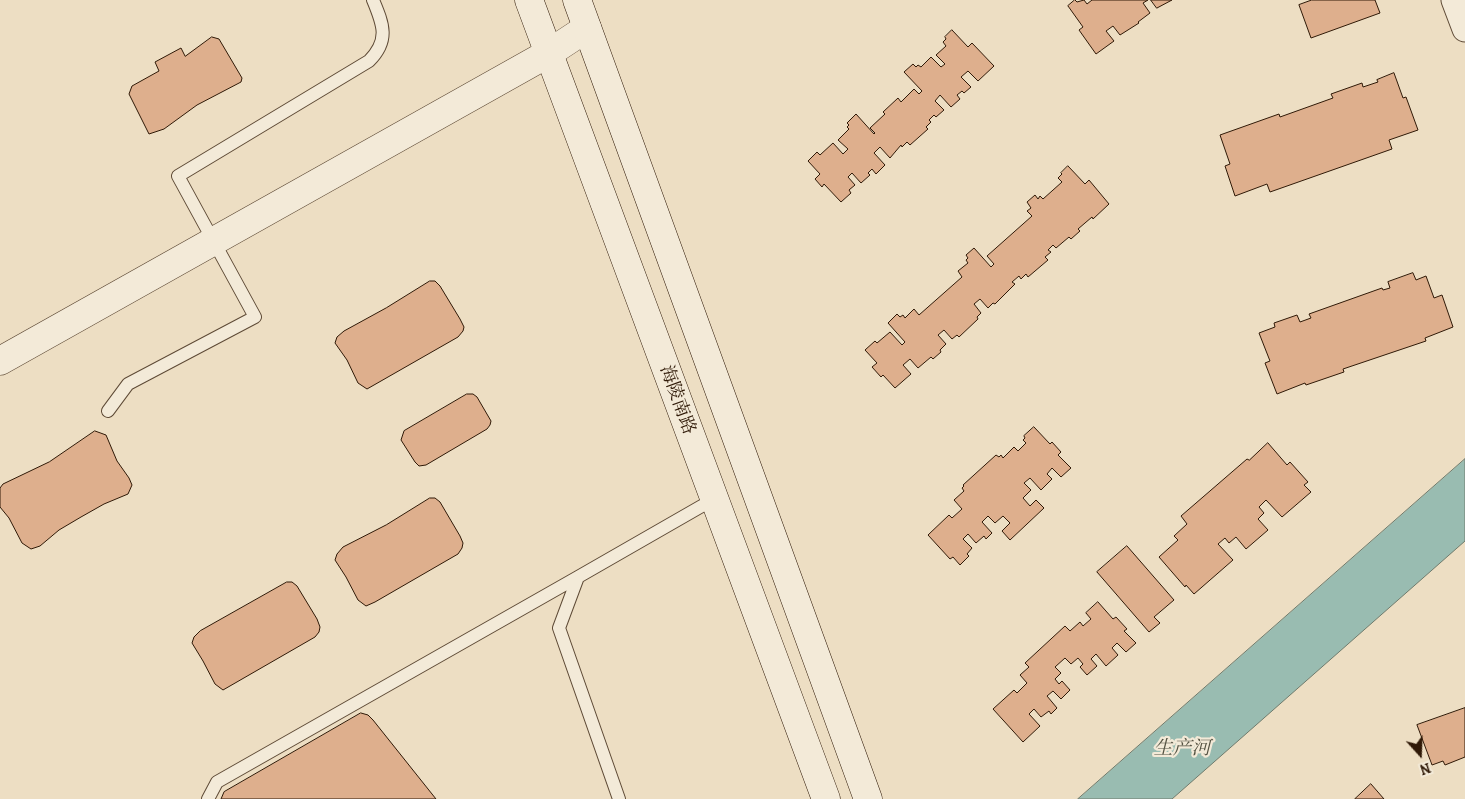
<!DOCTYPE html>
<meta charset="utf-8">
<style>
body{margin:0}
#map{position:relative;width:1465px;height:799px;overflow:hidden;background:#eddec3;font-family:Alegreya,serif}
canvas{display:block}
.north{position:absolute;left:1395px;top:729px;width:50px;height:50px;-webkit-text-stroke:4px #f3ead8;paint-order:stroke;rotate:160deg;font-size:14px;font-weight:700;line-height:20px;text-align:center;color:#2f1907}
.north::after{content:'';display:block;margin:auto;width:18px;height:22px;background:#2f1907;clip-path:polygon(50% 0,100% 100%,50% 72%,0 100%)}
</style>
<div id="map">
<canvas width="1465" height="799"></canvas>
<div class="north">N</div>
</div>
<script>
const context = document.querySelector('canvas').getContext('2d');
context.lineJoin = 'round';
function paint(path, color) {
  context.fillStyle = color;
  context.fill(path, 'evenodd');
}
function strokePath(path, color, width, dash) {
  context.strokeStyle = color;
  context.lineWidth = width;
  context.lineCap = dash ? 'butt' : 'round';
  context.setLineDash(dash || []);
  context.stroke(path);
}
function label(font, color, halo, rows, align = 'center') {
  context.font = font + ' Alegreya,"Noto Serif SC",serif';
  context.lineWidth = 4.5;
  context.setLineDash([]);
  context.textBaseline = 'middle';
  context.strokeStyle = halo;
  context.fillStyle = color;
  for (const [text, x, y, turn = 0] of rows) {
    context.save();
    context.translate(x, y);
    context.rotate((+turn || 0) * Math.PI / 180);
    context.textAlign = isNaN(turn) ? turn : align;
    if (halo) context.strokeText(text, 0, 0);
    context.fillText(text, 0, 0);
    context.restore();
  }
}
const water = new Path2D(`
 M1465 459V541L1172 799H1078Z`);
paint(water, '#99bcb1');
strokePath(water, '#6f7b6d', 1);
const building = new Path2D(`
 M1075 0 1077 2 1084 0 1087 4 1092 0H1148L1143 3 1150 13 1138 22 1139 23 1120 35 1113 26 1106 31 1114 41 1096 54 1079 30 1083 27 1068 6Z
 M1151 0H1172L1157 8Z
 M1312 0H1375L1380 13 1311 38 1299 5Z
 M952 30 968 47 972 43 994 66 978 81 968 71 961 77 971 87 964 93 962 91 957 95 960 99 951 107 940 95 935 101 944 110 936 117 934 115 929 120 931 122 926 127 928 129 910 145 907 142 902 147 901 145 890 158 880 147 874 153 885 165 876 174 872 169 868 173 870 175 861 183 852 173 848 177 855 185 849 190 851 193 841 202 824 184 822 187 815 179 820 174 808 161 817 152 820 155 833 143 843 154 848 149 838 140 849 129 847 127 849 125 847 123 856 114 874 134 875 133 870 128 885 114 883 112 898 98 901 102 914 89 919 94 922 91 904 72 913 64 916 67 918 65 921 67 931 57 941 67 945 64 936 55 946 46 943 42 946 39 945 37Z
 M212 37 219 39 242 78 241 82 197 105 164 129 149 134 129 94 132 86 159 71 155 62 181 48 185 56Z
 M1394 73 1403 98 1406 97 1418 130 1389 140 1392 149 1270 192 1267 184 1235 196 1225 166 1230 164 1220 135 1279 114 1280 117 1333 98 1331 94 1362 83 1363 87 1378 82 1377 80Z
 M1068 166 1085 184 1089 180 1109 204 1093 219 1092 217 1078 229 1080 231 1071 239 1069 237 1056 248 1053 245 1048 250 1051 252 1045 257 1048 260 1028 277 1026 274 1021 279 1019 276 1012 282 1015 284 995 304 993 303 988 308 980 299 974 304 981 313 977 317 978 319 959 337 957 335 952 339 944 330 938 335 946 344 940 350 941 352 933 359 931 357 918 368 910 359 903 365 911 374 895 388 883 375 881 377 872 367 877 363 865 350 875 341 877 343 890 332 902 345 905 342 888 323 897 314 900 317 903 315 905 318 914 309 919 315 962 277 958 271 968 263 966 260 968 258 966 255 974 248 991 267 994 264 987 256 1032 216 1027 211 1031 208 1027 202 1035 195 1038 199 1040 196 1043 199 1062 182 1058 178 1062 174 1061 173Z
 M1413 273 1416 280 1426 276 1434 298 1442 295 1453 327 1425 338 1426 341 1343 369 1344 372 1306 385 1305 383 1277 394 1265 363 1270 361 1259 333 1275 327 1274 323 1297 315 1300 322 1311 318 1309 314 1382 288 1383 290 1390 288 1388 282Z
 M430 281H435L440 286 460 319 464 327 463 331 458 337 367 389 358 383 347 360 335 343 337 337 344 331 386 308Z
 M467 394H473L477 397 491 421 490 425 487 429 426 465 419 466 415 462 401 440 404 431Z
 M1034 427 1050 444 1052 442 1061 452 1058 455 1071 468 1061 477 1052 468 1047 474 1052 479 1041 490 1030 478 1024 483 1031 490 1023 498 1030 506 1036 500 1044 508 1010 540 1002 531 1010 523 1003 516 995 523 988 516 982 522 992 533 986 539 984 536 976 543 968 534 963 539 972 548 967 554 969 556 960 565 953 557 950 559 928 535 949 515 952 518 962 509 954 500 964 491 962 488 964 486 963 485 996 455 999 457 1001 455 1003 458 1014 447 1018 451 1026 443 1023 440 1025 438 1024 436Z
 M95 431 106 435 117 461 129 478 132 485 128 494 104 504 81 517 59 530 40 546 31 549 22 543 9 518 0 507V488L3 484 49 462Z
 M1268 443 1287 465 1290 462 1308 482 1304 485 1311 492 1282 517 1266 500 1259 507 1264 513 1258 519 1268 530 1246 549 1236 537 1229 543 1225 538 1218 544 1233 560 1194 594 1186 585 1185 587 1159 557 1178 540 1174 536 1187 524 1181 516 1247 459 1249 460Z
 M430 498H435L440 502 460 536 463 543 462 548 458 554 375 602 366 606 358 600 346 577 335 560 337 554 343 547 386 525Z
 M1127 546 1174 600 1154 617 1160 623 1149 632 1097 572Z
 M287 582H292L297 586 317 619 320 627 319 632 315 637 223 690 215 684 203 661 192 643 194 637 200 631Z
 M1098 602 1113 619 1116 617 1127 629 1124 631 1136 643 1126 652 1117 643 1112 648 1118 655 1106 666 1096 654 1091 659 1097 666 1087 675 1080 667 1083 664 1078 658 1071 664 1065 658 1055 667 1061 673 1055 679 1059 684 1062 681 1070 690 1061 699 1053 691 1047 696 1057 708 1051 714 1049 711 1041 717 1034 709 1029 714 1040 726 1023 742 993 709 1014 690 1017 693 1027 683 1020 675 1029 667 1025 663 1065 626 1070 631 1080 622 1083 626 1091 619 1086 613Z
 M1465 708V757L1445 765 1443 761 1432 765 1417 725Z
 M361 713 368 715 373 720 436 799H221L224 792Z
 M1371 784 1384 799H1355Z`);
paint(building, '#deaf8d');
strokePath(building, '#2f1907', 1);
const service = new Path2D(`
 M108 411 128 384 255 317 178 176 369 61C390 40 383 24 373 0
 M208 799 217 782 578 577
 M619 799 559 628 578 577 714 499`);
const minor = new Path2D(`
 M1454 0 1465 29`);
const tertiary = new Path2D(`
 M0 361 549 53 587 28`);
const secondary = new Path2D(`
 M529 0 826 799
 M577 0 868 799`);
strokePath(service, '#5e4a36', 14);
strokePath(minor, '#5e4a36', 27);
strokePath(tertiary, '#5e4a36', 29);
strokePath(secondary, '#2f1907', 29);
strokePath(service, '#f3ead8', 12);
strokePath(minor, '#f3ead8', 25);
strokePath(tertiary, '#f3ead8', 28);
strokePath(secondary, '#f3ead8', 28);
label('18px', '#2f1907', '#f3ead8', [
 ["海陵南路",677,400,70]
]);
label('italic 19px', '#545242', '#f3ead8', [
 ["生产河",1182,749]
]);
</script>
